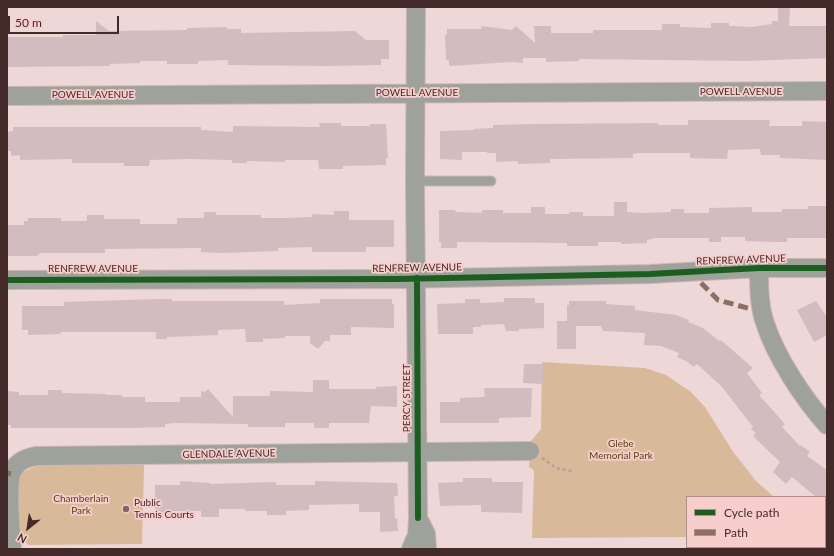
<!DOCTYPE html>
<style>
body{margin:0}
#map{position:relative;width:834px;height:556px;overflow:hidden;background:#eed7d7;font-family:Lato,sans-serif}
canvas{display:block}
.frame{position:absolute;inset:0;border:8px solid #452a2a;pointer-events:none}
.legend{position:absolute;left:686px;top:496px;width:140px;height:52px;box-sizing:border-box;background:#f8cecd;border:1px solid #b08c8c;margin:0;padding:5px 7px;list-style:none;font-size:12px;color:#452a2a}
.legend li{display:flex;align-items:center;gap:8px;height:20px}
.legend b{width:20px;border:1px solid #b08c8c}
.north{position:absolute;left:8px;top:508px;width:40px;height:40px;-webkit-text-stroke:3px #f8cecd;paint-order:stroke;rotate:210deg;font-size:11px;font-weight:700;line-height:16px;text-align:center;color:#452a2a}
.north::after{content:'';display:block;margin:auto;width:14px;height:18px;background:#452a2a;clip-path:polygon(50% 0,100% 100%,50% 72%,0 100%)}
.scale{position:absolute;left:8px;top:16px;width:111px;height:18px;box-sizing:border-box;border:2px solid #452a2a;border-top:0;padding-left:5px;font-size:12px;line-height:14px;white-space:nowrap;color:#452a2a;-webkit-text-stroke:3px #f8cecd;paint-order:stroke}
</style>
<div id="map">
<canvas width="834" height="556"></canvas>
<div class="frame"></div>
<ul class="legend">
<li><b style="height:5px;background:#1b5e20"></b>Cycle path</li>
<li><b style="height:5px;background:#8d6e63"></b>Path</li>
</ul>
<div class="north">N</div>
<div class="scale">50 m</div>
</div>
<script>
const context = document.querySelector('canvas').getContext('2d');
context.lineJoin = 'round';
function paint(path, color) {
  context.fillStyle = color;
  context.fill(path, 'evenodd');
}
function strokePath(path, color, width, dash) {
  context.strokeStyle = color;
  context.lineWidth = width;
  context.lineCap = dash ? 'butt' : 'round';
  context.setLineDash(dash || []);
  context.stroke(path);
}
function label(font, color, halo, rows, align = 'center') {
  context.font = font + ' Lato,sans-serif';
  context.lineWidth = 3.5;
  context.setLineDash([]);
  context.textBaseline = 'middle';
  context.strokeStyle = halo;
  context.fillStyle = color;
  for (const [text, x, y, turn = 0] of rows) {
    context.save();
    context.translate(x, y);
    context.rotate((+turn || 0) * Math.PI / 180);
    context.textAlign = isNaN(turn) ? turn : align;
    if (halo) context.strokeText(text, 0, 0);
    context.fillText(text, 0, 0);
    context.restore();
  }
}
paint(new Path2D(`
 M542 362 645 368 666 375 691 392 705 407 734 453 756 481 774 497H687V537L532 538 534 470 529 467 531 441 541 429Z
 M38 465H144L142 544 28 545 18 533V492L21 473Z`), '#d8ba9b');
paint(new Path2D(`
 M778 7H790L789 26H827V58L746 61 579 59V61L546 62V58H523V63L512 62 449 66V60H446L445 35H447V29H482L481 26 512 30 516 26 535 43 534 26H551V33H593V30H662V24H680V27L711 28V23H729V26L752 27 772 24V21H778Z
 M96 21 109 31 187 30V28L227 27V29H241V33L355 31 366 40H389V59H381V65L327 66 228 65V60L198 61V64H167V61H140V63L110 64V66L7 67V37H63V35H96Z
 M688 120H770L769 126H802V121L827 122V160L780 158V155H761L760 149 728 150 727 159 690 158V153H639L633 154V158L550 159V163L518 164V161L496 162V153H487V152H462V160L440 159V131L474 130V129L493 128V125L535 124 658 123V125H688Z
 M319 123H341V126H370V124H386L388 158H386V165L343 166V169H319L318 160H285V162L247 161V163H232V160L189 159 150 160 149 166H124V163H72V159L20 160V155L11 156V151H7V132L13 131V127H201V130L233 132V126L320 127Z
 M614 202H627V212L644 213 671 212V209H684V213H709V208L752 207V212H782V209H808V206H827V238H787V242H773L745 241V237H721V242H709V238H656L647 240V243L621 244V242H598V246H567V243L457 242V248H441V242H439V210H454L457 212 482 213V210H503V213H531V207H545V214H569V212H583V216H614Z
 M334 211H349V220H394V247H366V252H312V247L278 248V251L222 253 201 252V248L105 249V253H40L37 256H7V225H24V221H28V218H61V221H87V215H104V219H140V224H177V218H204V212H216V215H261V218H288L312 217V214L334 215Z
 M504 298H535V303H544V328L519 329V331H506L504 324 481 325V327H473V334H438L437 304 465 303V299H480V303L504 302Z
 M158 299H172V301H284V305L320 303V299H392V304H394V328L351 327V335H330V341H325L318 349 310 343V336H285V338L263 339V342H246L245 329 218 330V335L167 337V339H156V332H60L61 334 28 335V330H22V306H64V302Z
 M569 301H606V304L635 306V310L676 315 689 320 688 322 703 328 718 340 722 341 753 368 747 373 762 393 759 395 785 424 782 427 800 446 801 445 810 452 807 456 827 470V497H816L792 477 786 484 773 472 780 462 753 436 756 433 751 429 753 427 722 387 697 364 694 367 686 361 677 357 679 353 661 346 644 345 645 333 603 331 601 326H576V349H557V321H567V305H569Z
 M816 301 827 317V335L814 342 797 310Z
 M524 364H543V384L523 383Z
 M313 380H329V389H376V387L397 386V407L371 406 369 423H329V428H314V423H285V427H248V424L175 423 165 424V427L131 428H11V425H7V391L19 392V395H48V390H62V393L106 394V395H122V397H145V402H180V397H201V391L205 392 208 389 233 417V396H270V391L313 392Z
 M484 388H532L531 417 499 418V423H440V402H460V398L482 397 485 396Z
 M463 478H492V482H523L522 513 481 512V505L440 506 438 483 463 482Z
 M180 481 210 483V484L276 482V485H315V481L397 483 398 496H394L395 519 397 518 398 531 380 532V512H359V504L309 505V510L286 511V515H267V511H245V509H219V517H201V511H173V517L155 516V485H180Z`), '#d3bcc0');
const service = new Path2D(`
 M415 181H491`);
const minor = new Path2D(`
 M7 96 827 91
 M759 268C759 286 759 306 765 323 776 357 803 398 827 425
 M7 280 396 279 650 274 759 268H827
 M420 522 426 534 427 549
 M12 549C11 532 5 481 14 468 20 460 27 458 36 456L530 451
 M411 549 417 535 418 518 415 181 416 7`);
strokePath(service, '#cbb6b6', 11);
strokePath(minor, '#cbb6b6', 20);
strokePath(new Path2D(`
 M542 458 556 468 572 471`), '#a9a2a0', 2.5, [3, 3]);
strokePath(service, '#9fa19b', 9);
strokePath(minor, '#9fa19b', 18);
strokePath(new Path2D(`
 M701 283 718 300 751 309
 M7 473 11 474`), '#8d6e63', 5, [10, 5]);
strokePath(new Path2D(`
 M417 278 418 518
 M7 280 396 279 650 274 759 268H827`), '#1b5e20', 6);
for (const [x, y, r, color] of [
 [126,509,4,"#806767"]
]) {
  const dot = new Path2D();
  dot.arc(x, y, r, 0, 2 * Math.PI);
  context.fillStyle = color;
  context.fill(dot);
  strokePath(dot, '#f8cecd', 1.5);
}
label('10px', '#452a2a', '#f8cecd', [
 ["POWELL AVENUE",741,92],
 ["POWELL AVENUE",417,93],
 ["POWELL AVENUE",93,95],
 ["RENFREW AVENUE",741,260,-2],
 ["RENFREW AVENUE",417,268,-1],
 ["RENFREW AVENUE",93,269],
 ["PERCY STREET",407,398,-90],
 ["GLENDALE AVENUE",229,454,-1]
]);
label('10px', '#594118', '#f8cecd', [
 ["Glebe",621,444],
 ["Memorial Park",621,456],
 ["Chamberlain",81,499],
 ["Park",81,511]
]);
label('10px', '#452a2a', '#f8cecd', [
 ["Public",134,503],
 ["Tennis Courts",134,515]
], 'left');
</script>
